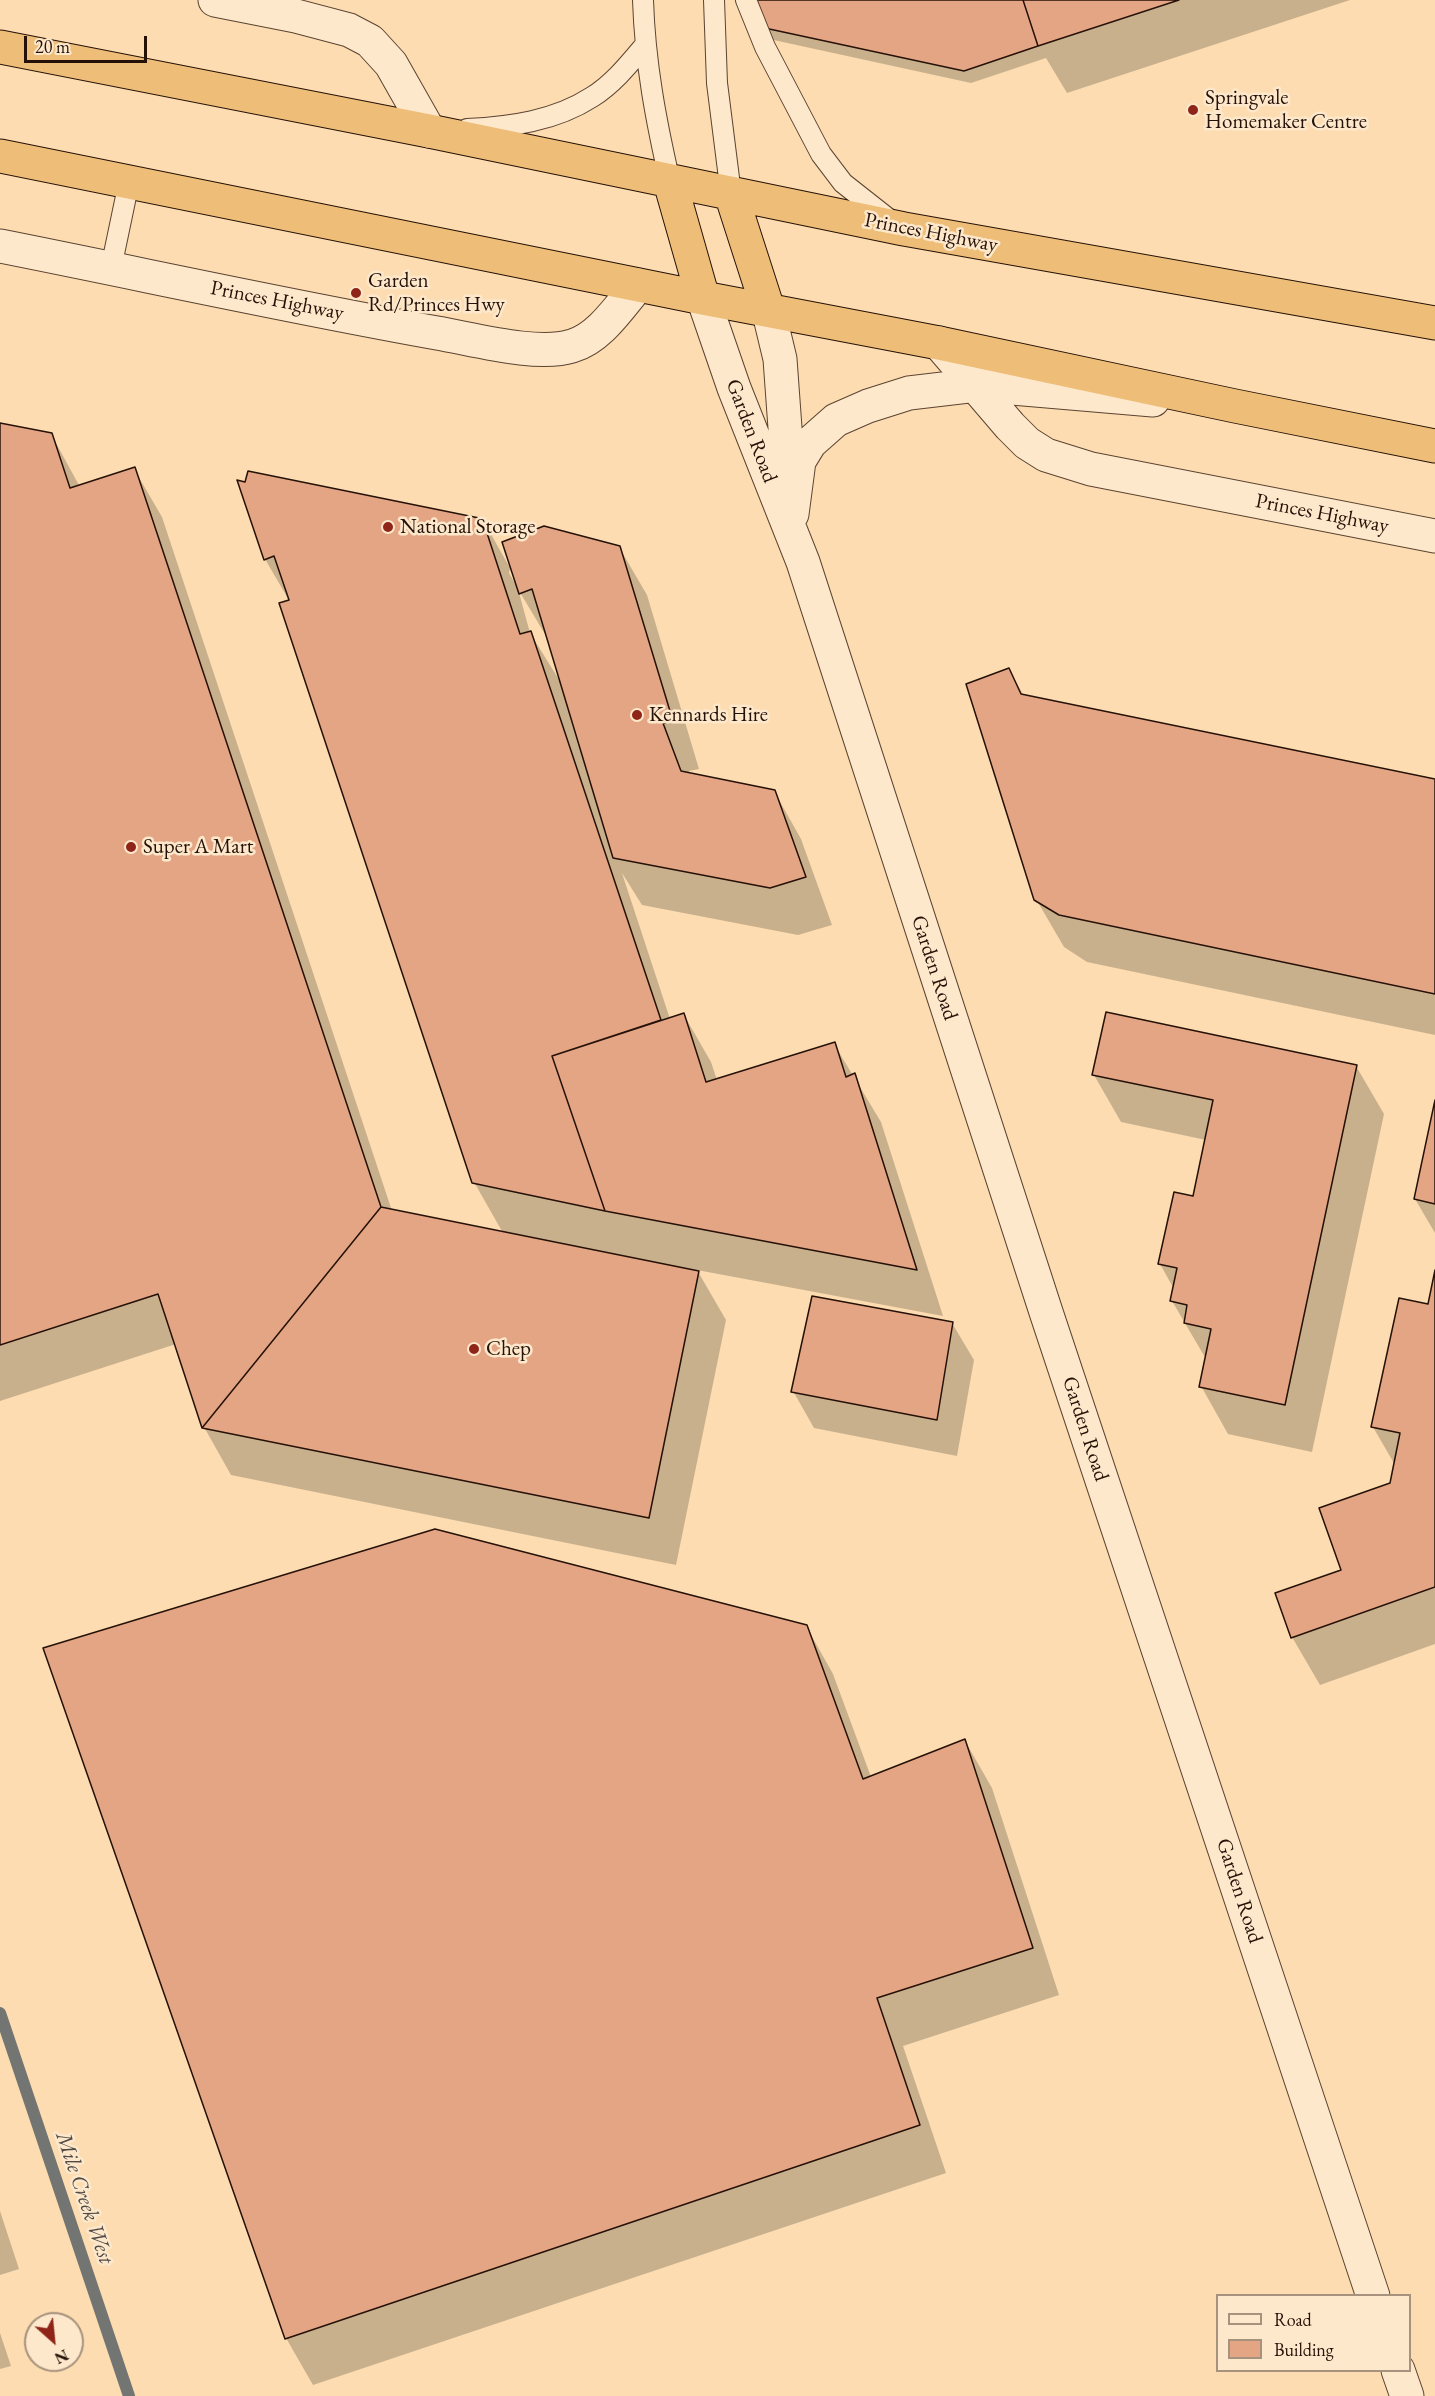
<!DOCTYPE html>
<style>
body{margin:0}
#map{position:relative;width:1435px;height:2396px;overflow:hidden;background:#fcdcb0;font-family:"EB Garamond",serif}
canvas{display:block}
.legend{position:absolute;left:1216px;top:2294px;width:195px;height:78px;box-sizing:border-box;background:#fde8cc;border:2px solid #a7927d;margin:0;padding:8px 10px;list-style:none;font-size:18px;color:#251107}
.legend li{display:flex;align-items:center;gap:12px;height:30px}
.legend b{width:30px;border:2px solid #a7927d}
.north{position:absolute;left:24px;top:2312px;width:60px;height:60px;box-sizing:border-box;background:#fde8cc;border:2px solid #a7927d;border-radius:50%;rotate:153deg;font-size:16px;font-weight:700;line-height:24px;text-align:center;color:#251107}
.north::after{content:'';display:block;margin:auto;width:21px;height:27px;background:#8f2418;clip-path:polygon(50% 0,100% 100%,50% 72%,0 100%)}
.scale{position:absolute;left:24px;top:36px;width:123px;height:27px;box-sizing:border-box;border:3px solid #251107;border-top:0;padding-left:8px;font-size:18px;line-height:21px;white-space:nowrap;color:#251107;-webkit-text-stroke:4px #fde8cc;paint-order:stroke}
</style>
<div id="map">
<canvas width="1435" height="2396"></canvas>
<ul class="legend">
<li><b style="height:8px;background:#fde8cc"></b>Road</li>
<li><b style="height:16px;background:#e4a584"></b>Building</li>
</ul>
<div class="north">N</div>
<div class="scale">20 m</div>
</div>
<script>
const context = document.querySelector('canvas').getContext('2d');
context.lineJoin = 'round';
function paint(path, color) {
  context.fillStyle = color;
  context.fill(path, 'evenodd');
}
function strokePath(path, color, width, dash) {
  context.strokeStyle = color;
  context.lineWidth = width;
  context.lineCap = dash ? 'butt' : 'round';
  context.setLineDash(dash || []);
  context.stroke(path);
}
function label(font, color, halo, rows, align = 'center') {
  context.font = font + ' "EB Garamond",serif';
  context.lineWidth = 5;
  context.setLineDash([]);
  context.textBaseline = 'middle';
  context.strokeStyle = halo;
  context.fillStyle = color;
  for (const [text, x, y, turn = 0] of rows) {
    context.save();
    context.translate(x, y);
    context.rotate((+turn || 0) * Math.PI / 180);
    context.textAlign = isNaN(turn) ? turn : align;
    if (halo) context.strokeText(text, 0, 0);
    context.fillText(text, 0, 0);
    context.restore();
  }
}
paint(new Path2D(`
 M752 0H1350L1067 93 1046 58 971 83 769 39Z
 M0 424 51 434 80 487 134 469 162 517 392 1211 503 1233 474 1182 290 602 265 559 240 482 483 520 510 568 509 573 516 585 619 547 647 595 699 769 689 771 690 774 774 791 801 839 832 925 798 935 642 905 622 873 670 1019 684 1015 711 1062 717 1080 834 1044 881 1122 943 1316 697 1270 726 1320 676 1565 231 1475 204 1427 176 1344 0 1401ZM518 589 549 641 563 686 530 633Z
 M1009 670 1024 696 1435 780V1035L1087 962 1064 947 1036 899Z
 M1356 1066 1384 1114 1312 1452 1228 1434 1201 1386 1206 1359 1172 1301 1174 1289 1160 1264 1194 1198 1206 1140 1121 1122 1094 1075Z
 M1435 1107V1233L1415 1199Z
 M1435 1278V1644L1320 1685 1292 1637 1343 1571 1391 1484 1395 1465 1373 1427 1429 1306Z
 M952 1323 974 1360 957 1456 814 1428 793 1391Z
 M806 1626 833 1674 871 1777 965 1741 992 1788 1059 1995 903 2046 946 2173 313 2385 286 2338Z
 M0 2211 19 2269 0 2275Z
 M0 2333 11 2366 0 2369Z`), '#0003');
strokePath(new Path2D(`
 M0 2013 129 2396`), '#727571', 12);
const building = new Path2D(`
 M750 0H1023L1038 46 964 71 760 27Z
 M1023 0H1179L1038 46Z
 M0 423 52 433 70 488 135 467 381 1207 202 1428 158 1294 0 1345Z
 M248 471 484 519 482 529 486 530 520 634 531 631 661 1020 552 1056 605 1211 472 1183 279 603 289 600 274 556 264 560 237 480 245 482Z
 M544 526 620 546 673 721 663 723 681 771 775 790 806 877 770 888 613 858 532 589 519 594 502 542Z
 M1009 668 1021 694 1435 779V994L1059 915 1034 900 966 684Z
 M1106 1012 1357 1065 1285 1405 1199 1387 1211 1329 1184 1323 1187 1305 1170 1301 1177 1268 1158 1264 1174 1192 1193 1196 1213 1100 1092 1075Z
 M684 1013 706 1082 835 1042 846 1077 855 1073 917 1270 605 1211 552 1056Z
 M1435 1100V1204L1414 1199Z
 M381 1207 699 1271 649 1518 202 1428Z
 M1435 1270V1587L1291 1638 1275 1593 1341 1570 1319 1508 1390 1483 1400 1433 1371 1427 1399 1298 1428 1304Z
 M812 1296 953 1322 937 1420 791 1392Z
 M435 1529 807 1625 863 1779 965 1739 1033 1948 877 1998 920 2125 285 2339 43 1648Z`);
paint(building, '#e4a584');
strokePath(building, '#251107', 1.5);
const lane = new Path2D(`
 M643 0C645 63 656 121 670 182
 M714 0 717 83 731 194
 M746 0 765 47 821 154 843 183 890 220
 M467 129C510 127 555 121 592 97 613 84 629 64 645 45
 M111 268 129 182`);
const street = new Path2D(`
 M215 0 296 16 349 30 370 41 391 64 429 131
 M0 246C146 275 291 307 437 333 473 339 537 357 572 346 600 338 620 306 638 285
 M703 298 734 388 803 562 1046 1312 1373 2296
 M768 309 780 359 789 483
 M939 343 1010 426 1027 443 1046 455 1091 469 1435 536
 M792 514 799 461 810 443 836 420 868 406 909 393 977 385 1153 400
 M1398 2370 1407 2396`);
const highway = new Path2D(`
 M0 47 429 131 904 229 1435 323
 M0 156 703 298 939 343 1235 406 1435 446
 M670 182 703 298
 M731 194 768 309`);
strokePath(lane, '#5b4431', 22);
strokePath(street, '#5b4431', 35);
strokePath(highway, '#251107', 35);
strokePath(lane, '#fde8cc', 20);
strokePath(street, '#fde8cc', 33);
strokePath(highway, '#eebe78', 33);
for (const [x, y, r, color] of [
 [1193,110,6,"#8f2418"],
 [356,293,6,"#8f2418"],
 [388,527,6,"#8f2418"],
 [637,715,6,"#8f2418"],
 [131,847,6,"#8f2418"],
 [474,1349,6,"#8f2418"]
]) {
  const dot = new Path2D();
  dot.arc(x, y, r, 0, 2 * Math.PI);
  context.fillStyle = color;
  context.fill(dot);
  strokePath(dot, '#fde8cc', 2);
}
label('21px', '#251107', '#fde8cc', [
 ["Springvale",1205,98],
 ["Homemaker Centre",1205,122],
 ["Garden",368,281],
 ["Rd/Princes Hwy",368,305],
 ["National Storage",400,527],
 ["Kennards Hire",649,715],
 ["Super A Mart",143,847],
 ["Chep",486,1349]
], 'left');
label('21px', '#251107', '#fde8cc', [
 ["Princes Highway",931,233,11],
 ["Princes Highway",277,301,11],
 ["Garden Road",751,431,69],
 ["Princes Highway",1322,514,11],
 ["Garden Road",934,968,72],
 ["Garden Road",1085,1429,72],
 ["Garden Road",1239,1891,72]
]);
label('italic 22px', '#524b45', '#fde8cc', [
 ["Mile Creek West",84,2198,71]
]);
</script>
